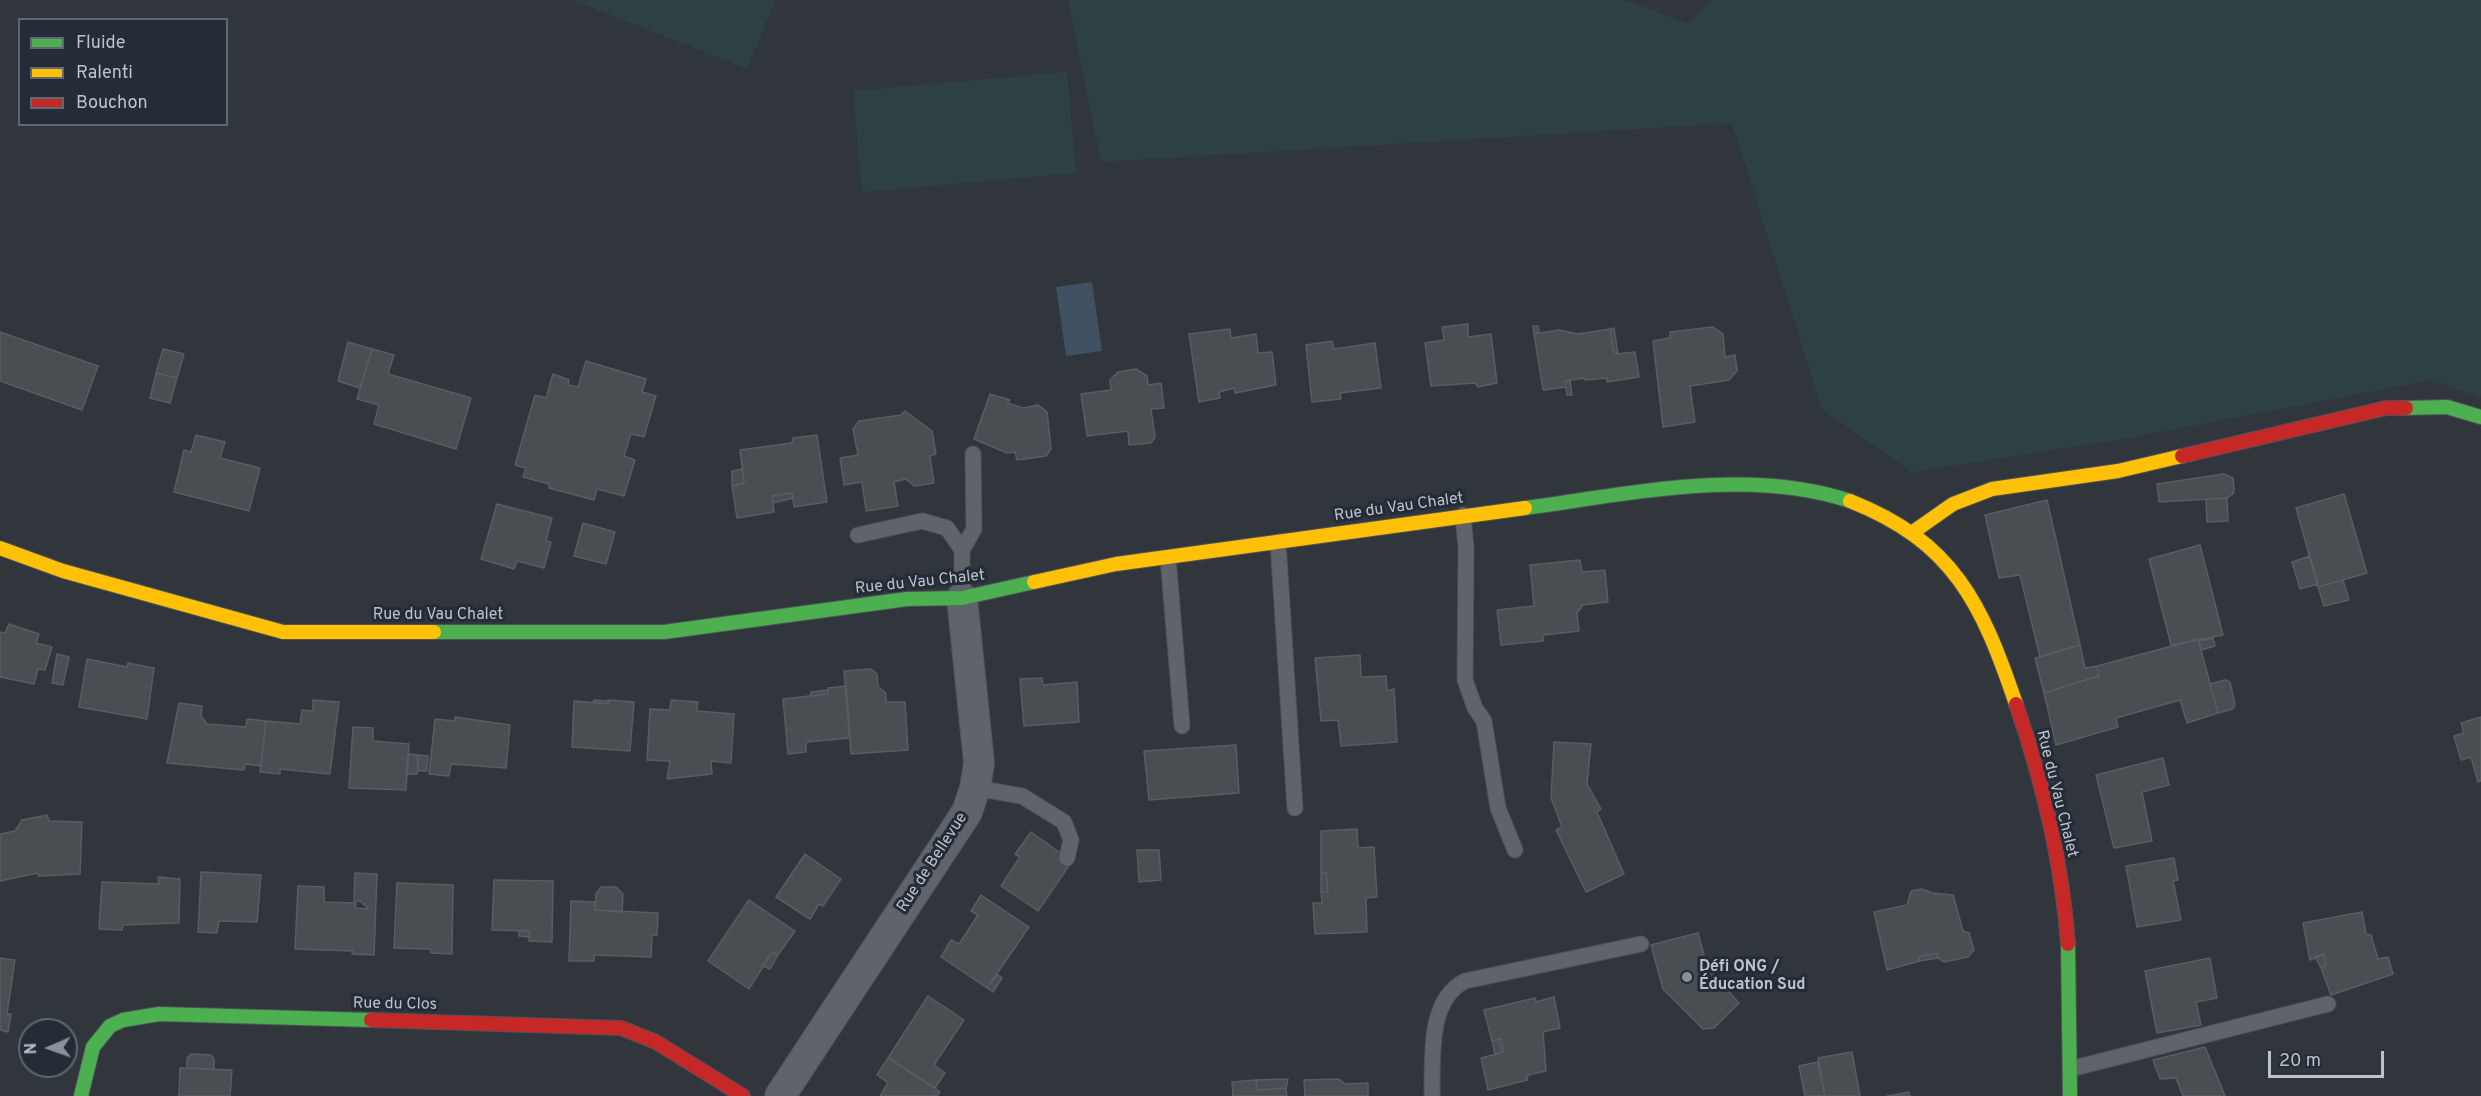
<!DOCTYPE html>
<meta charset="utf-8">
<style>
body{margin:0}
#map{position:relative;width:2481px;height:1096px;overflow:hidden;background:#30363c;font-family:Overpass,sans-serif}
canvas{display:block}
.legend{position:absolute;left:18px;top:18px;width:210px;height:108px;box-sizing:border-box;background:#232c37;border:2px solid #606872;margin:0;padding:8px 10px;list-style:none;font-size:18px;color:#bcc2cb}
.legend li{display:flex;align-items:center;gap:12px;height:30px}
.legend b{width:30px;border:2px solid #606872}
.north{position:absolute;left:18px;top:1018px;width:60px;height:60px;box-sizing:border-box;background:#232c37;border:2px solid #606872;border-radius:50%;rotate:268deg;font-size:16px;font-weight:700;line-height:24px;text-align:center;color:#bcc2cb}
.north::after{content:'';display:block;margin:auto;width:21px;height:27px;background:#8b9199;clip-path:polygon(50% 0,100% 100%,50% 72%,0 100%)}
.scale{position:absolute;left:2268px;top:1051px;width:116px;height:27px;box-sizing:border-box;border:3px solid #bcc2cb;border-top:0;padding-left:8px;font-size:18px;line-height:21px;white-space:nowrap;color:#bcc2cb;-webkit-text-stroke:4px #232c37;paint-order:stroke}
</style>
<div id="map">
<canvas width="2481" height="1096"></canvas>
<ul class="legend">
<li><b style="height:8px;background:#4caf50"></b>Fluide</li>
<li><b style="height:8px;background:#ffc107"></b>Ralenti</li>
<li><b style="height:8px;background:#c62828"></b>Bouchon</li>
</ul>
<div class="north">N</div>
<div class="scale">20 m</div>
</div>
<script>
const context = document.querySelector('canvas').getContext('2d');
context.lineJoin = 'round';
function paint(path, color) {
  context.fillStyle = color;
  context.fill(path, 'evenodd');
}
function strokePath(path, color, width, dash) {
  context.strokeStyle = color;
  context.lineWidth = width;
  context.lineCap = dash ? 'butt' : 'round';
  context.setLineDash(dash || []);
  context.stroke(path);
}
function label(font, color, halo, rows, align = 'center') {
  context.font = font + ' Overpass,sans-serif';
  context.lineWidth = 6;
  context.setLineDash([]);
  context.textBaseline = 'middle';
  context.strokeStyle = halo;
  context.fillStyle = color;
  for (const [text, x, y, turn = 0] of rows) {
    context.save();
    context.translate(x, y);
    context.rotate((+turn || 0) * Math.PI / 180);
    context.textAlign = isNaN(turn) ? turn : align;
    if (halo) context.strokeText(text, 0, 0);
    context.fillText(text, 0, 0);
    context.restore();
  }
}
paint(new Path2D(`
 M573 0H776L747 69Z
 M1068 0H1624L1689 24 1711 0H2481V397L2432 380 2123 439 1912 472 1822 409 1732 123 1101 162Z
 M1067 72 1076 173 862 192 853 91Z`), '#2e4142');
paint(new Path2D(`
 M1092 282 1102 351 1066 356 1056 287Z`), '#405164');
const building = new Path2D(`
 M1468 324V337L1491 334 1497 383 1478 387 1475 383 1431 386 1425 343 1444 340 1442 327Z
 M1533 326H1538L1539 333 1534 334Z
 M1713 327 1723 334 1725 357 1735 355 1737 371 1729 380 1690 386 1695 422 1663 427 1653 341 1670 338V332Z
 M1614 328 1618 354 1613 351 1610 329Z
 M1230 329 1231 338 1256 334 1258 353 1272 352 1276 385 1235 393 1234 388 1219 392 1220 398 1199 402 1189 334Z
 M1610 329 1613 351 1618 354 1635 352 1639 377 1607 382V378L1585 380 1584 378 1565 381 1566 387 1543 390 1534 334 1559 330 1578 334Z
 M0 332 98 366 82 410 0 381Z
 M1332 341 1334 349 1375 343 1381 388 1340 393 1341 399 1312 402 1306 345Z
 M348 342 372 349 360 388 338 381Z
 M163 349 184 354 177 378 156 373Z
 M372 349 394 355 388 374 471 398 456 449 374 424 379 405 357 399Z
 M586 361 646 379 642 392 656 396 644 437 631 434 624 456 635 460 624 496 597 489 594 500 549 488V484L523 477 526 468 515 465 535 395 546 398 553 374 569 380 568 385 578 387Z
 M1136 369 1147 376 1148 385 1161 383 1164 408 1151 409 1155 437 1151 443 1129 445 1128 431 1087 436 1081 394 1111 390 1110 380 1118 372Z
 M156 373 177 378 170 403 150 398Z
 M1570 380 1572 395H1567L1565 381Z
 M990 394 1010 400 1007 403 1023 408 1038 405 1047 412 1051 449 1046 456 1017 460 1015 452 1007 453 974 439Z
 M905 411 932 431 936 454 930 456 934 483 914 486 906 479 894 482 898 506 866 511 862 482 844 485 840 458 858 455 853 429 859 421 901 415Z
 M196 435 225 442 220 458 260 468 249 511 174 492 184 450 191 452Z
 M817 435 827 502 794 507 792 493 772 496 774 512 737 518 732 486 744 483 740 450 792 443 793 438Z
 M742 469 744 483 732 486V471Z
 M2224 474 2233 478 2234 489 2233 494 2227 498 2159 502 2157 484Z
 M792 493 793 498 773 503 772 496Z
 M2344 494 2367 573 2318 587 2296 508Z
 M2227 498 2228 521 2207 522 2206 499Z
 M2047 500 2080 645 2040 657 2020 575 1999 578 1985 515Z
 M497 504 552 518 546 541 551 542 544 568 517 561 514 569 481 559Z
 M583 523 615 532 606 564 574 556Z
 M2200 545 2223 635 2171 645 2149 559Z
 M2310 556 2318 584 2300 589 2292 562Z
 M1580 560 1582 572 1605 570 1608 602 1583 605 1577 613 1579 631 1543 635V641L1501 645 1497 610 1534 606 1530 565Z
 M2343 580 2349 600 2324 606 2318 587Z
 M9 624 39 634 36 643 52 647 45 670 38 669 34 684 0 677V632L5 633Z
 M2213 638 2215 646 2201 650 2199 641Z
 M2198 639 2218 713 2187 723 2180 700 2116 718 2118 727 2056 745 2044 693 2099 676 2097 666Z
 M2080 645 2085 668 2097 666 2099 676 2044 693 2035 658Z
 M57 654 69 657 63 685 52 683Z
 M1360 655 1361 677 1386 676 1387 691 1394 689 1397 742 1341 746 1338 720 1321 721 1315 658Z
 M87 659 127 667 128 663 154 668 147 719 79 707Z
 M871 669 877 674 878 687 886 693V702H905L908 750 851 754 844 671Z
 M1042 678 1043 685 1077 682 1079 722 1024 726 1020 679Z
 M2225 680 2230 682 2235 705 2233 709 2218 713 2210 684Z
 M846 686 850 738 806 742V752L788 754 783 699 828 694V688Z
 M828 690V694L810 696 811 692Z
 M313 700 339 702 330 774 280 769V774L260 772 266 721 300 724 302 710 313 711Z
 M594 700 608 701 609 704 593 702Z
 M608 700 634 702 630 751 572 747 574 701 609 704Z
 M671 700 698 702 697 711 734 714 731 763 711 761 712 774 667 779 670 761 647 760 650 709 670 710Z
 M179 703 202 706 201 716 207 724 246 727 247 719 266 721 261 766 245 764 244 770 167 763Z
 M455 717 510 725 506 768 451 764 449 776 429 774 435 719 455 721Z
 M2481 717V781L2478 782 2471 757 2461 760 2454 736 2464 733 2461 723Z
 M353 727 373 728V741L409 744 406 790 349 788Z
 M1554 742 1591 744 1587 784 1601 809 1597 812 1624 874 1586 892 1556 830 1562 827 1551 798Z
 M1236 745 1239 793 1149 800 1144 751Z
 M408 754 418 755 417 774H406Z
 M418 755 428 756 427 771H418Z
 M2163 758 2169 785 2142 792 2152 841 2114 848 2096 775Z
 M47 815 49 821 82 822 80 874 39 876 37 873 0 881V834L15 831 22 820Z
 M1357 829 1358 848 1374 847 1377 897 1366 898 1367 932 1315 934 1313 903H1322L1321 892H1328L1326 872 1321 873V831Z
 M1031 832 1072 861 1038 911 1001 886 1020 857 1015 854Z
 M1137 850H1159L1161 880 1139 882Z
 M805 854 841 879 823 906 819 904 810 919 776 897Z
 M2174 858 2178 880 2173 881 2181 920 2137 927 2126 866Z
 M201 872 261 875 257 922 219 921 217 933 198 932Z
 M1326 872 1328 892H1321V873Z
 M355 873 377 874 374 955 352 954 353 951 295 949 298 886 324 887V902L356 903 355 908 369 909 360 901H354Z
 M158 877 180 879 179 923 123 925 122 930 99 929 102 882 159 884Z
 M494 880 553 881 552 942 529 941 530 931 492 930Z
 M397 883 453 885 452 954 431 953 430 949 394 948Z
 M601 887H616L623 894 622 912 595 910 596 894Z
 M1922 889 1932 893 1953 895 1963 931 1969 933 1974 950 1968 957 1944 962 1938 958 1937 953 1918 957 1920 961 1887 970 1874 912 1907 905 1911 891Z
 M981 895 1029 927 987 988 941 957 951 940 959 944 978 915 971 911Z
 M749 900 795 931 778 955 772 952 749 989 708 961Z
 M571 901 595 902V910L658 913 657 935H652L651 957 594 955V961H569Z
 M2362 912 2366 934 2371 935 2378 959 2388 957 2393 974 2331 995 2321 968 2326 965 2324 954 2310 960 2303 923Z
 M519 931H530L529 937 519 936Z
 M1698 933 1707 967 1739 1003 1714 1028 1703 1029 1663 989 1651 945Z
 M772 952 778 955 770 969 763 966Z
 M1937 953 1938 958 1920 961 1918 957Z
 M2324 954 2326 965 2321 968 2315 957Z
 M0 958 15 960 7 1014H11L8 1032 0 1030Z
 M2210 958 2217 998 2196 1002 2201 1025 2157 1033 2145 971Z
 M997 974 1002 978 993 992 987 988Z
 M928 996 964 1020 934 1065 945 1073 935 1088 888 1058Z
 M1554 997 1560 1028 1543 1032 1546 1071 1528 1075 1527 1080 1488 1090 1481 1058 1504 1052 1501 1039 1492 1041 1484 1010 1535 998 1536 1002Z
 M1499 1039 1502 1052 1495 1054 1492 1041Z
 M2205 1047 2225 1096H2183L2176 1078 2160 1079 2153 1060Z
 M1852 1052 1860 1096H1825L1818 1058Z
 M191 1054 211 1055 214 1059V1069L187 1068V1058Z
 M888 1058 935 1088 940 1092 937 1096H880L888 1083 877 1075Z
 M1818 1062 1825 1096H1805L1799 1066Z
 M180 1068 232 1070 230 1096H179Z
 M1288 1079 1286 1088 1257 1090 1256 1080Z
 M1339 1079 1345 1084 1368 1083V1096H1305L1304 1080Z
 M1256 1080 1257 1090 1286 1088 1287 1096H1233L1232 1082Z
 M1909 1092 1910 1096H1887Z`);
paint(building, '#494e53');
strokePath(building, '#595d63', 1.5);
const lane = new Path2D(`
 M1463 515 1466 548 1465 680 1475 708 1484 721 1498 808 1515 850
 M858 535 922 521 947 528 962 550V598
 M1278 542 1295 808
 M962 550 974 529 973 454
 M1168 558 1182 726
 M975 788 1022 796 1064 822 1071 840 1067 858
 M2070 1069 2328 1004
 M1432 1096C1433 1059 1427 1000 1465 981L1641 944`);
const street = new Path2D(`
 M780 1096 967 812 975 788 979 763 962 598`);
const fast = new Path2D(`
 M2406 408 2447 407 2481 417
 M1525 508C1630 494 1747 467 1850 501
 M434 632H664L907 599 962 598 1034 582
 M2068 944 2070 1096
 M81 1096 93 1047 110 1026 123 1020 159 1014 371 1020`);
const slow = new Path2D(`
 M1850 501C1954 542 1982 604 2016 704
 M1913 532 1953 504 1992 489 2118 471 2182 456
 M0 548 63 571 283 632H434
 M1034 582 1116 564 1525 508`);
const jam = new Path2D(`
 M2182 456 2386 408H2406
 M2016 704C2043 782 2062 862 2068 944
 M371 1020 621 1028 656 1042 743 1096`);
strokePath(lane, '#4e5257', 17);
strokePath(street, '#4e5257', 32);
strokePath(fast, '#4e5257', 16);
strokePath(slow, '#4e5257', 16);
strokePath(jam, '#4e5257', 16);
strokePath(lane, '#60646a', 15);
strokePath(street, '#60646a', 30);
strokePath(fast, '#4caf50', 14);
strokePath(slow, '#ffc107', 14);
strokePath(jam, '#c62828', 14);
for (const [x, y, r, color] of [
 [1687,977,6,"#8b9199"]
]) {
  const dot = new Path2D();
  dot.arc(x, y, r, 0, 2 * Math.PI);
  context.fillStyle = color;
  context.fill(dot);
  strokePath(dot, '#232c37', 2);
}
label('16px', '#bcc2cb', '#232c37', [
 ["Rue du Vau Chalet",1399,508,-8],
 ["Rue du Vau Chalet",920,583,-6],
 ["Rue du Vau Chalet",438,616],
 ["Rue du Vau Chalet",2056,794,76],
 ["Rue de Bellevue",933,863,-57],
 ["Rue du Clos",395,1005,1]
]);
label('bold 16px', '#bcc2cb', '#232c37', [
 ["Défi ONG /",1699,968],
 ["Éducation Sud",1699,986]
], 'left');
</script>
